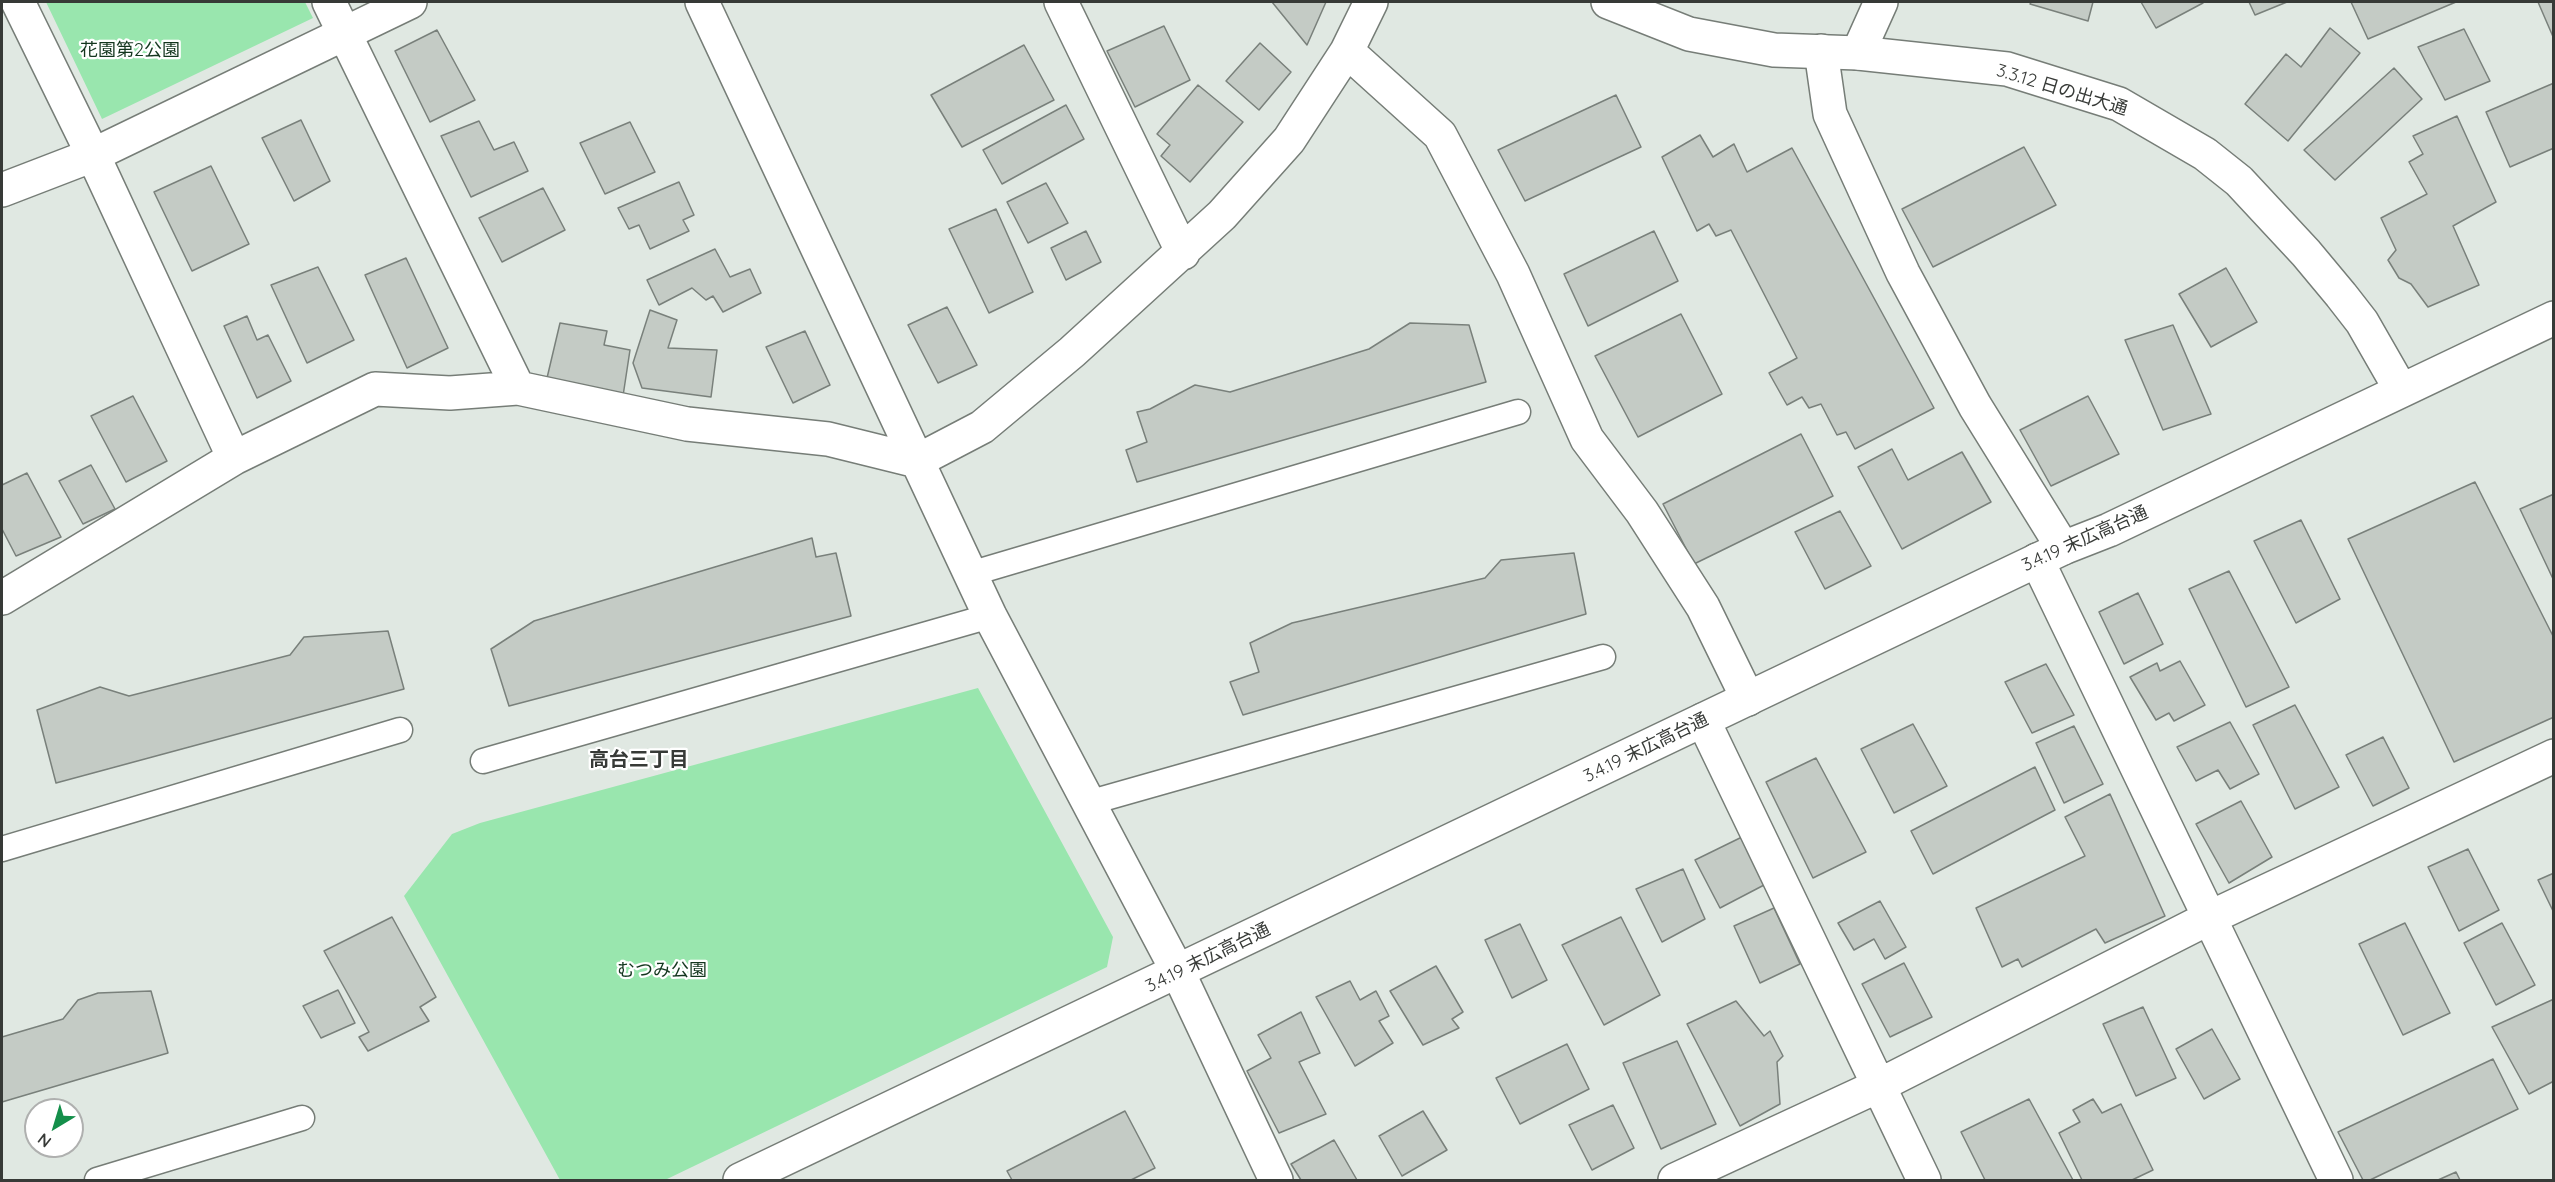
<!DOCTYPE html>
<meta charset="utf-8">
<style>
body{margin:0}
#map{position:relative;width:2555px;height:1182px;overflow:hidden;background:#e0e8e2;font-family:Quicksand,sans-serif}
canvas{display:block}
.frame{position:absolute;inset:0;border:3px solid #373a37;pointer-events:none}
.north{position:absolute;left:24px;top:1098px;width:60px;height:60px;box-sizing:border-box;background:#fff;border:2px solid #afb0af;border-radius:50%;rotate:218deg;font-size:16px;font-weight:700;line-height:24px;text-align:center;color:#373a37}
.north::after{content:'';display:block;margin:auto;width:21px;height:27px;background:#148f4a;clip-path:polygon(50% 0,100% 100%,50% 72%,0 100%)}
</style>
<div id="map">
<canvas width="2555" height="1182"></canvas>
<div class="frame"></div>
<div class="north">N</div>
</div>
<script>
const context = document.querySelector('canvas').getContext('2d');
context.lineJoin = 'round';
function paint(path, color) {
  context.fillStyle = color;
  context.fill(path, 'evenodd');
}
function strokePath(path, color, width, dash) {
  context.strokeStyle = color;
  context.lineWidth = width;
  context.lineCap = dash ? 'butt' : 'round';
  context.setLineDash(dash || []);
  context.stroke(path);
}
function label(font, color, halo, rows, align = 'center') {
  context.font = font + ' Quicksand,"Noto Sans JP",sans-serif';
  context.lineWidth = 4.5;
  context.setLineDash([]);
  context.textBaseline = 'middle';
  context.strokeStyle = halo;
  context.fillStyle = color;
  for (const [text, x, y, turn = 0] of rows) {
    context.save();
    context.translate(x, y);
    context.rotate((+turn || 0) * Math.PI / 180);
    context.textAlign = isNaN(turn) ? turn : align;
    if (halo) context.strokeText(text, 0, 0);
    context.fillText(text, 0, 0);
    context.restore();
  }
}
paint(new Path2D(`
 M46 2H305L313 18 102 119Z
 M978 688 1113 937 1107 967 665 1180H560L404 896 452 834 480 823Z`), '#99e6ae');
const building = new Path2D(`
 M1272 2H1326L1307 45Z
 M2031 2H2093L2088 21 2030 4Z
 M2141 2H2202L2203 3 2156 28Z
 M2249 2H2287L2255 15Z
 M2351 2H2456L2368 39Z
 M2538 2H2554V39Z
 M1164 26 1190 80 1135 107 1107 51Z
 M2330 28 2360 53 2288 141 2245 104 2286 54 2301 67Z
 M2464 29 2490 81 2445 100 2418 47Z
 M437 30 475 100 430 122 395 51Z
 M1260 43 1291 72 1259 110 1226 81Z
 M1024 45 1054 100 962 147 931 95Z
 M2394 68 2422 99 2335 180 2304 150Z
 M2554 83V148L2510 167 2486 112Z
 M1198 85 1243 122 1190 182 1161 156 1170 145 1157 134Z
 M1616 95 1641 147 1525 201 1498 150Z
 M1066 105 1084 139 1002 184 983 150Z
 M2457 116 2496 202 2453 226 2479 285 2428 307 2411 284 2399 278 2388 260 2396 250 2381 218 2427 194 2409 162 2423 154 2413 136Z
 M301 120 330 181 294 201 262 138Z
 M479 121 494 150 514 142 528 171 471 197 441 136Z
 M630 122 655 172 605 194 580 143Z
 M1700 135 1713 157 1734 144 1747 172 1792 148 1934 408 1855 449 1846 432 1837 435 1821 404 1809 408 1802 397 1787 405 1769 373 1797 358 1731 230 1716 236 1709 224 1697 231 1662 157Z
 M2024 147 2056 205 1933 267 1902 209Z
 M211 166 249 244 192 271 154 192Z
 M679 182 694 215 683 220 689 231 650 249 639 225 629 229 618 208Z
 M1046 183 1068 223 1028 243 1007 202Z
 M543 188 565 230 502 262 479 218Z
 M996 209 1033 292 989 313 949 229Z
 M1086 231 1101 262 1066 280 1051 248Z
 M1654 231 1678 281 1588 326 1564 274Z
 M715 249 730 277 750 269 761 293 723 312 713 296 706 300 692 288 659 305 647 280Z
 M406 258 448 348 407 368 365 275Z
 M318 267 354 340 307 363 271 285Z
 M2226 268 2257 322 2211 347 2179 294Z
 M947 307 977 365 938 383 908 325Z
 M650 310 677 320 668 348 717 350 711 397 642 388 633 363Z
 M1681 314 1722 394 1638 437 1595 356Z
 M247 316 257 340 268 335 291 381 257 398 224 326Z
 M560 323 607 331 604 345 630 350 623 396 547 378Z
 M1410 323 1469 325 1486 382 1137 482 1126 450 1147 442 1137 412 1150 409 1195 385 1230 392 1369 349Z
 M2173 325 2211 414 2163 430 2125 340Z
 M805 331 830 385 793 403 766 347Z
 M133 396 167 461 126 482 91 416Z
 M2088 396 2119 454 2051 486 2020 430Z
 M1801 434 1833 496 1694 564 1663 504Z
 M1892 449 1908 480 1962 452 1991 502 1902 549 1858 467Z
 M91 465 115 509 83 524 59 481Z
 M27 473 61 537 16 556 2 529V485Z
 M2475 482 2554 638V717L2454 762 2348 539Z
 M2554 494V581L2520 509Z
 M1840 511 1871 566 1825 589 1795 532Z
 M2301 520 2340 599 2296 623 2254 541Z
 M812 538 816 557 836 553 851 616 509 706 491 649 534 621Z
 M1574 553 1586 614 1243 715 1230 682 1259 672 1250 643 1292 623 1485 578 1501 560Z
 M2229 571 2289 687 2246 707 2189 589Z
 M2138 593 2163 644 2124 664 2099 612Z
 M388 631 404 689 56 783 37 710 100 687 129 696 290 655 304 637Z
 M2180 661 2205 705 2174 721 2169 713 2156 720 2130 677 2157 663 2160 671Z
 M2046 664 2074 715 2032 733 2005 682Z
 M2295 705 2339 787 2295 809 2253 725Z
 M2230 722 2259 774 2230 789 2218 770 2196 781 2177 747Z
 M1913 724 1947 786 1894 813 1861 749Z
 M2074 726 2103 784 2064 803 2036 743Z
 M2383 737 2409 788 2373 806 2346 755Z
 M1816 758 1866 852 1813 878 1766 782Z
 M2035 767 2055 810 1933 874 1911 831Z
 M2110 794 2165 916 2105 943 2096 929 2022 967 2018 959 2002 967 1976 908 2085 856 2065 817Z
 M2241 801 2272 857 2229 883 2196 824Z
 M1744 836 1766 884 1720 908 1695 860Z
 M2468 849 2499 910 2459 931 2428 867Z
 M1683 869 1705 919 1662 942 1636 889Z
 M2554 873V913L2538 880Z
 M1880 901 1906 947 1885 959 1874 939 1854 950 1838 923Z
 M1774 908 1800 964 1760 983 1734 926Z
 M392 917 436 997 420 1007 429 1021 368 1051 359 1037 369 1032 324 951Z
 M1621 917 1660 995 1604 1025 1562 945Z
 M2405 923 2450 1013 2403 1035 2359 944Z
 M2502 923 2535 985 2496 1005 2464 943Z
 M1520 924 1547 980 1512 998 1485 940Z
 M1904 963 1932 1017 1890 1037 1862 984Z
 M1436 966 1463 1012 1452 1019 1459 1028 1423 1045 1390 991Z
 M1350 981 1360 1000 1376 991 1389 1016 1379 1021 1393 1043 1355 1066 1316 997Z
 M338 990 355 1023 321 1038 303 1006Z
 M151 991 168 1053 2 1102V1037L63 1019 78 1000 98 993Z
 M2554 999V1081L2529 1094 2492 1027Z
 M1736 1001 1764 1036 1770 1031 1783 1056 1777 1062 1780 1104 1740 1126 1687 1024Z
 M2143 1007 2176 1078 2136 1096 2103 1024Z
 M1301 1012 1320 1053 1299 1062 1326 1114 1279 1133 1247 1071 1271 1058 1258 1035Z
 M2212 1029 2240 1079 2204 1099 2176 1049Z
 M1677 1041 1716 1124 1661 1149 1623 1063Z
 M1567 1044 1589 1089 1520 1124 1496 1078Z
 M2493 1059 2518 1109 2370 1180H2363L2338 1132Z
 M2029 1099 2073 1180H1985L1961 1132Z
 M2093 1099 2102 1113 2121 1104 2153 1170 2132 1180H2082L2059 1133 2080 1122 2073 1110Z
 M1613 1105 1634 1148 1592 1170 1569 1125Z
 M1125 1111 1155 1168 1131 1180H1012L1007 1171Z
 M1423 1111 1447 1150 1402 1176 1379 1136Z
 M1334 1140 1357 1180H1301L1291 1164Z
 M2456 1172 2460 1180H2438Z`);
paint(building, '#c4cbc5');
strokePath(building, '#79807b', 1.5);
const lane = new Path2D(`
 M970 574 1518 412
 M483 761 990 616
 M1088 803 1603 657
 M2 849 400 730
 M97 1180 302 1118`);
const street = new Path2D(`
 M18 2 93 155 234 458
 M329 2 518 388
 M702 2 990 616 1178 972 1276 1180
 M1061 2 1183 253
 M1347 51 1440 135 1513 274 1587 439 1642 512 1703 607 1748 699
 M1821 51 1830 114 1903 273 1975 406 2063 548
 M1858 53 1881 2
 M2 190 93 155 410 2
 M2037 560 2336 1180
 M2 598 234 458 375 389 450 393 518 388 687 424 828 439 917 461 982 427 1072 352 1222 215 1289 140 1347 51 1371 2
 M1703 720 1924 1180
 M1675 1180 1878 1086 2209 918 2554 756`);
const secondary = new Path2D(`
 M1608 2 1689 34 1774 50 1858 53 2007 69 2119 104 2205 154 2239 181 2306 253 2341 295 2362 322 2401 390
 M740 1180 2063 548 2109 530 2554 318`);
strokePath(lane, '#767d77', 27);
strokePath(street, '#767d77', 36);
strokePath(secondary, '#767d77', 36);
strokePath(lane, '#fff', 24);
strokePath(street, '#fff', 33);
strokePath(secondary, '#fff', 33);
label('18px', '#13361e', '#fff', [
 ["花園第2公園",130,51],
 ["むつみ公園",662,971]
]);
label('18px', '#373a37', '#fff', [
 ["3.3.12 日の出大通",2062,90,17],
 ["3.4.19 末広高台通",2085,539,-24],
 ["3.4.19 末広高台通",1646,748,-26],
 ["3.4.19 末広高台通",1208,958,-26]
]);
label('bold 20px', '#373a37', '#fff', [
 ["高台三丁目",639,760]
]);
</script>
